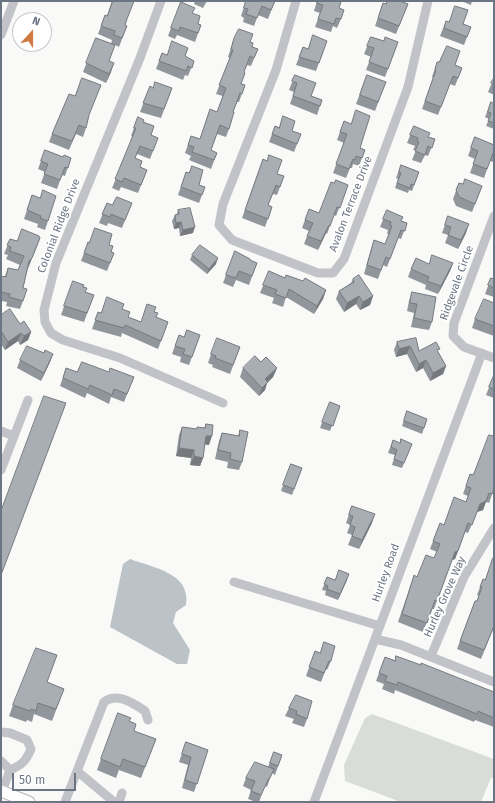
<!DOCTYPE html>
<style>
body{margin:0}
#map{position:relative;width:495px;height:803px;overflow:hidden;background:#f9f9f7;font-family:"Fira Sans",sans-serif}
canvas{display:block}
.frame{position:absolute;inset:0;border:2px solid #6c7584;pointer-events:none}
.north{position:absolute;left:12px;top:12px;width:40px;height:40px;box-sizing:border-box;background:#fff;border:1px solid #c4c8ce;border-radius:50%;rotate:21deg;font-size:11px;font-weight:700;line-height:16px;text-align:center;color:#6c7584}
.north::after{content:'';display:block;margin:auto;width:14px;height:18px;background:#cf7a41;clip-path:polygon(50% 0,100% 100%,50% 72%,0 100%)}
.scale{position:absolute;left:12px;top:773px;width:64px;height:18px;box-sizing:border-box;border:2px solid #6c7584;border-top:0;padding-left:5px;font-size:12px;line-height:14px;white-space:nowrap;color:#6c7584;-webkit-text-stroke:3px #fff;paint-order:stroke}
</style>
<div id="map">
<canvas width="495" height="803"></canvas>
<div class="frame"></div>
<div class="north">N</div>
<div class="scale">50 m</div>
</div>
<script>
const context = document.querySelector('canvas').getContext('2d');
context.lineJoin = 'round';
function paint(path, color) {
  context.fillStyle = color;
  context.fill(path, 'evenodd');
}
function strokePath(path, color, width, dash) {
  context.strokeStyle = color;
  context.lineWidth = width;
  context.lineCap = dash ? 'butt' : 'round';
  context.setLineDash(dash || []);
  context.stroke(path);
}
function label(font, color, halo, rows, align = 'center') {
  context.font = font + ' "Fira Sans",sans-serif';
  context.lineWidth = 4;
  context.setLineDash([]);
  context.textBaseline = 'middle';
  context.strokeStyle = halo;
  context.fillStyle = color;
  for (const [text, x, y, turn = 0] of rows) {
    context.save();
    context.translate(x, y);
    context.rotate((+turn || 0) * Math.PI / 180);
    context.textAlign = isNaN(turn) ? turn : align;
    if (halo) context.strokeText(text, 0, 0);
    context.fillText(text, 0, 0);
    context.restore();
  }
}
paint(new Path2D(`
 M372 714 494 759V777L491 778 481 802H401L345 781 344 765 365 718Z`), '#d8ddd7');
paint(new Path2D(`
 M130 559C154 568 191 573 186 605L176 612 173 623 190 650 187 664H177L110 627 123 564Z`), '#bbc2c8');
const major = new Path2D(`
 M1 791 29 802`);
strokePath(major, '#b3b6ba', 13);
strokePath(new Path2D(`
 M161 1 140 58 56 263 44 310 45 322 51 333 63 340 120 358 223 403
 M296 1 276 70 223 204 219 225 232 240 318 273H333L344 259 408 87 428 1
 M1 35 14 1
 M494 216 454 323 453 336 464 347 494 358
 M1 431 14 436
 M1 470 28 400
 M234 582 380 626
 M375 639 401 645 494 682
 M431 656 464 577 494 528
 M1 732 10 733 27 740 31 749C26 761 22 765 10 770L2 792
 M1 761 10 770
 M77 771 114 802
 M65 802 104 702C117 692 133 703 145 711L148 720
 M119 802 122 793
 M314 802 482 353`), '#c1c3c8', 9);
strokePath(major, '#fff', 11);
paint(new Path2D(`
 M112 1H134L125 23V25L127 26 119 47 115 45 109 61 111 72 106 83 83 72 96 38 111 44 112 40 98 34 105 15 107 16Z
 M195 1H207L203 8 194 4Z
 M246 1H275L268 19 258 15 254 26 243 22 244 18 241 16Z
 M317 1 339 8 341 19 337 28 333 26 331 32 315 27 320 13 314 11Z
 M461 1H472L471 5Z
 M181 2 192 13 198 24 201 25 195 42 177 35 175 39 168 36Z
 M383 3 386 4H408L396 34 375 26Z
 M446 21 449 22 463 24 471 27 464 45 440 36Z
 M371 37 384 41 398 42 385 77 366 70 371 57 364 54Z
 M234 38 251 42 252 47 258 49 251 66 247 65 244 72 241 84 245 85 239 102H237L233 112 229 129 226 137 217 134 211 150 217 153 211 169 189 160 191 156 185 153 191 136 200 139 210 109 217 112 223 96 216 94 230 58 228 57Z
 M327 41 316 71 296 65 303 47 308 49Z
 M162 53 167 55 185 56 194 61 188 76 185 75 183 80 156 69Z
 M437 62 455 65 462 68 455 86 450 84 438 115 422 109 433 78 432 77Z
 M295 75 311 96 322 100 317 115 290 104 294 92 289 90Z
 M367 75 386 82 375 111 356 104Z
 M494 78V95L488 92Z
 M150 86 153 88H172L161 118 140 112Z
 M491 102 494 104V129L486 126 489 119 485 117Z
 M89 116 86 128 83 137 76 134 69 150 49 142 52 134Z
 M138 117 143 122 151 135 158 138 150 159 137 154 135 158 140 167 147 170 138 193 121 187 119 191 112 188 133 137 131 136Z
 M344 121 360 148 365 150 359 166 353 164 352 168H350L346 178 333 173 344 143 337 140Z
 M275 126 292 131 301 134 294 152 269 142Z
 M414 126 428 137 435 139 428 156 425 155 421 163 412 160 416 150H413L415 146 407 143Z
 M475 137 494 145V159L493 162 490 161 484 178 470 173 475 159 468 156Z
 M45 150 63 157 71 158 65 176 62 175 57 189 41 183 45 172 38 169Z
 M263 159 277 174 284 176 277 195 273 194 268 205 272 207 265 227 242 218Z
 M401 165 419 172 412 191 409 190 408 193 395 188 398 179 396 178Z
 M186 172 199 185 205 187 199 203 178 195Z
 M334 183 348 185 336 216 334 215 327 234 326 233 318 250 304 244 309 231 302 228 309 209 319 213Z
 M459 183 463 184 482 186 472 212 456 206 453 199Z
 M32 195 40 198 48 221 45 230 37 227 38 224 24 219Z
 M107 203 112 205 132 203 122 228 108 223 107 226 99 223Z
 M178 210 193 233 180 236 179 228 174 229 172 221 175 215 177 214Z
 M387 210 401 221 407 223 401 239 398 238 387 267 383 265 378 279 364 274 371 249 374 240 385 244 389 234H387L388 230 380 227Z
 M448 216 466 233 458 249 445 243 448 235 442 233Z
 M10 239 17 241 29 266 28 268 23 288V301L20 309 6 306 7 302 1 301V276H5L8 268 18 270 20 265 6 259 8 255 4 254Z
 M88 242 109 245 111 252 114 253 107 271 81 261Z
 M235 251 250 260 257 263 249 285 236 280 233 287 223 283Z
 M192 255 216 264 207 274 190 260Z
 M453 263 450 271 438 294 425 289 426 285 408 277 411 269 429 264Z
 M269 271 285 278 326 290 323 299 314 314 286 297 283 307 272 303 274 298 260 293Z
 M491 278 494 279V278V297L485 294Z
 M353 279 373 296 370 305 360 310 356 304 344 312 336 299 339 291 351 283Z
 M73 281 83 287 85 292 94 295 84 322 61 315Z
 M412 292 432 322 429 330 411 327 414 313 407 311 409 301Z
 M494 303V336L472 328 475 319Z
 M98 312 101 313 128 317 141 322 154 312 156 317 168 322 158 349 122 333 121 337 92 329Z
 M1 315 20 324 31 332 28 340 20 345 18 341 5 350 1 344Z
 M179 335 184 337 200 335 189 365 180 362 181 357 172 354Z
 M416 338 419 351 438 353 446 366 443 374 430 381 423 368 416 372 407 354 396 357 394 350 397 342Z
 M240 347 230 374 212 367 213 365 208 363 211 354Z
 M44 353 53 354 50 362 41 381 17 368 20 360Z
 M261 362 277 368 273 377 267 383 265 390 259 396 240 377 243 368Z
 M66 368 77 372H109L134 377 124 402 111 397 109 404 87 393 85 398 60 386Z
 M494 375V398L486 395Z
 M330 402 340 406 330 431 320 428Z
 M407 411 427 419 422 434 402 426Z
 M206 424 209 445 204 444 203 458 200 466 190 465 191 458 176 456 179 435 182 427 197 429V427L204 428Z
 M240 430 242 462 239 470 227 468 228 462 215 459 219 441 222 433 238 436Z
 M393 440 400 443 412 444 402 468 392 465 395 455 388 453Z
 M291 464 302 468 292 495 281 491Z
 M470 474 494 489 489 503 486 502 483 510 477 512 468 533 465 532 455 559 452 560 434 609H432L423 632 398 622 411 584 434 558 437 552 430 549 440 523 444 525 466 502 468 496 463 494Z
 M352 506 372 523 359 549 348 545 352 535 347 533 350 525 346 523Z
 M327 577 335 580H347L338 600 325 595 326 591 322 590Z
 M483 579 494 627 481 659 457 649 475 601H477L479 596 477 595Z
 M315 651 320 653 331 661 327 670 326 669 321 682 306 676Z
 M385 657 494 692V727L475 720 474 722 395 690 394 694 382 689 384 684 376 681Z
 M47 682 64 689 52 721 34 714 32 722 27 720 26 722 9 716 13 705Z
 M296 695 307 719 304 727 292 723 294 719 285 716 289 708Z
 M118 713 129 721 134 731 156 739 141 778 119 770 116 778 97 770Z
 M186 742 208 750 194 792 182 788 188 765 179 762Z
 M274 752 282 755 275 775 272 773 267 787 265 786 259 802H256L248 799 251 790 243 786 246 778 268 767Z`), '#91969c');
paint(new Path2D(`
 M114 63 111 72 106 83 109 74Z
 M181 222 179 228 174 229 176 223Z
 M469 224 466 233 458 249 461 240Z
 M329 225 326 233 318 250 321 241Z
 M195 227 193 233 180 236 183 230Z
 M40 238 29 266 26 270 29 261Z
 M218 258 216 264 207 274 209 269Z
 M453 263 450 271 438 294 441 286Z
 M326 290 323 299 314 314 317 306Z
 M359 296 356 304 344 312 347 303Z
 M373 296 370 305 360 310 363 302Z
 M31 332 28 340 20 345 24 336Z
 M21 333 18 341 5 350 8 342Z
 M410 346 407 354 396 357 399 349Z
 M53 354 50 362 41 381 44 373Z
 M426 360 423 368 416 372 419 364Z
 M446 366 443 374 430 381 433 373Z
 M277 368 273 377 267 383 265 390 259 396 265 379Z
 M206 436H212L209 445 203 444Z
 M179 448 194 450 191 458 176 456Z
 M194 456 203 458 200 466 190 465Z
 M489 493 483 510 477 512 468 533 480 504Z
 M375 514 372 523 359 549 362 540Z
 M458 551 455 559 452 560 455 552Z
 M349 574 347 580 338 600 340 594Z`), '#767a7f');
const building = new Path2D(`
 M113 1H134L127 19 125 25 127 26 122 38 114 35 115 31 101 26 105 15 107 16Z
 M246 1H275L271 10 262 6 257 18 246 14 248 9 244 8Z
 M318 1H338L341 2 339 8 344 10 341 19 336 18 334 24 318 19 323 5 317 3Z
 M387 1H400L408 4 399 26 378 18 383 3 386 4Z
 M181 2 195 8 192 13 200 16 198 24 201 25 198 33 180 27 179 31 171 28Z
 M455 6 468 10 463 24 471 27 467 37 444 28 446 21 449 22Z
 M239 29 253 34 250 42 253 43 252 47 258 49 254 58 250 56 244 72 245 73 241 84 245 85 242 94 240 93 233 112H234L229 129 220 125 211 150 217 153 214 160 192 152 194 147 188 145 191 136 200 139 210 109 217 112 226 88 219 85 233 50 231 49 234 38Z
 M313 35 327 41 319 63 299 57 303 47 308 49Z
 M371 37 384 41 385 37 398 42 388 69 369 62 374 48 367 46Z
 M96 38 115 45 109 61 114 63 109 74 86 63Z
 M172 41 188 48 185 56 194 61 192 68 188 66 186 71 159 61 162 53 167 55Z
 M447 46 460 51 455 65 462 68 458 78 453 76 441 107 425 101 436 70 435 69 437 62H439Z
 M295 75 316 83 311 96 322 100 320 106 293 96 297 83 292 81Z
 M367 75 386 82 378 102 360 95Z
 M82 78 101 85 89 115 86 128 79 125 72 141 52 134 69 94 75 96Z
 M494 78V85L491 83Z
 M155 82 172 88 164 109 143 103 150 86 153 88Z
 M491 102 494 104V123L488 121 491 113 488 112Z
 M356 110 370 116 360 148 365 150 362 158 356 156 355 160 353 159 349 169 336 164 347 134 340 132 344 121 351 124Z
 M283 116 295 121 292 131 301 134 297 144 272 134 275 126 279 128Z
 M138 117 144 120 143 122 154 126 151 135 158 138 153 151 140 146 135 158 142 161 140 167 147 170 141 185 124 178 122 182 115 179 136 128H134Z
 M414 126 430 133 428 137 435 139 432 148 428 146 425 155 415 151 419 142 417 141 418 138 410 135Z
 M475 137 494 145V153H493L487 169 473 164 478 151 471 148Z
 M45 150 63 157 64 155 71 158 68 168 65 167 60 180 44 174 48 164 41 161Z
 M269 155 282 160 277 174 284 176 280 187 276 185 268 205 272 207 268 219 245 210 263 159 267 161Z
 M401 165 419 172 414 185 411 184 410 188 397 183 401 173H399Z
 M192 166 203 170 199 185 205 187 202 195 181 187 186 172 189 173Z
 M465 179 482 186 475 204 459 197 456 190 459 183 463 184Z
 M336 180 348 185 340 208 337 207 330 226 329 225 321 241 307 236 313 223 305 220 309 209 319 213 331 182 334 183Z
 M43 190 56 196 48 221 40 218 41 216 27 210 32 195 40 198Z
 M117 197 132 203 125 220 111 214 110 217 102 214 107 203 112 205Z
 M190 208 195 227 183 230 181 222 176 223 175 215 179 214 178 210Z
 M387 210 403 217 401 221 407 223 405 231 401 230 390 259 386 257 381 270 367 265 374 240 385 244 392 226 390 225 391 222 383 219Z
 M448 216 469 224 461 240 448 235 451 227 445 225Z
 M95 228 112 234 109 245 113 246 111 252 114 253 110 263 84 253 88 242 89 243Z
 M22 229 39 236 40 238 32 258 29 261 23 288 27 289 23 301 9 297 10 294 1 292V276L6 277 8 268 18 270 24 256 10 251 11 247 7 245 10 239 17 241Z
 M200 245 218 258 209 269 192 255Z
 M235 251 250 259V260L257 263 252 276 239 271 236 278 226 275Z
 M432 255 453 263 441 286 427 281 429 277 411 269 416 258 429 264Z
 M269 271 285 278 286 275 303 281 305 278 326 290 317 306 289 289 286 298 275 294 277 290 263 285Z
 M359 275 373 296 363 302 359 296 347 303 339 291 354 282 353 279Z
 M491 278 494 279V278V288L488 285Z
 M73 281 84 285 83 287 87 288 85 292 94 295 87 313 64 306Z
 M412 292 436 297 432 322 414 318 417 304 410 303Z
 M107 297 124 304 122 309 130 312 128 317 141 322 147 304 156 307 154 312 158 313 156 317 168 322 161 341 125 325 124 328 95 320 98 312 101 313Z
 M484 299 494 303V326L475 319Z
 M10 309 20 324 24 321 31 332 24 336 21 333 8 342 1 331V315Z
 M187 330 200 335 192 357 183 354 185 349 175 346 179 335 184 337Z
 M217 338 240 347 233 365 215 358 216 356 211 354Z
 M416 338 419 351 436 342 440 349 437 350 446 366 433 373 426 360 419 364 410 346 399 349 397 342Z
 M27 346 44 353 45 350 53 354 44 373 20 360Z
 M255 356 261 362 266 357 277 368 265 379 268 382 262 388 243 368Z
 M82 362 109 372 110 368 134 377 127 394 114 389 112 395 90 385 88 389 63 378 66 368 77 372Z
 M494 375V389L489 387Z
 M44 396 66 403 1 575V511Z
 M330 402 340 406 333 426 322 422Z
 M407 411 427 419 424 428 404 421Z
 M206 424 213 425 212 436H206L203 458 194 456V450L179 448 182 427 197 429V427L205 428Z
 M240 430 248 432 242 462 230 459 231 453 218 450 222 433 239 436Z
 M489 435 494 436V489L492 494 489 493 486 501 480 504 472 525 468 523 458 551 455 552 437 601 435 600 427 623 402 614 414 575 417 577 426 555 434 558 440 544 433 541 440 523 444 525 454 497 466 502 471 488 466 486 470 474 473 475Z
 M401 439 412 444 404 463 394 459 397 450 391 447 393 440 400 443Z
 M291 464 302 468 294 489 283 485Z
 M352 506 375 514 362 540 352 536 355 527 350 525 353 516 349 515Z
 M493 558H494V626L484 650 460 641 475 601H477L482 587H480L483 579 485 580Z
 M339 570 349 574 340 594 327 589 328 586 324 584 327 577 335 580Z
 M324 642 335 646 331 661H329L324 673 309 667 315 651 320 653Z
 M36 648 57 655 47 682 64 689 56 709 38 703 36 711 31 709 30 711 13 705Z
 M396 656 421 665V663L494 692V718L478 711 477 714 398 682 397 685 385 681 387 676 379 673 385 657 395 661Z
 M296 695 312 701 307 719 296 714 297 711 289 708Z
 M118 713 131 718 129 721 136 724 134 731 156 739 145 767 123 759 120 767 101 759Z
 M186 742 208 750 197 784 185 780 191 757 182 754Z
 M274 752 282 755 278 766 270 763Z
 M255 762 274 769 270 778H269L261 795 251 791 255 781 246 778Z`);
paint(building, '#a9aeb5');
strokePath(building, '#767a7f', 1);
label('11px', '#6c7584', '#fff', [
 ["Avalon Terrace Drive",351,204,-69],
 ["Colonial Ridge Drive",59,226,-69],
 ["Ridgevale Circle",457,283,-70],
 ["Hurley Road",386,573,-70],
 ["Hurley Grove Way",445,597,-66]
]);
</script>
